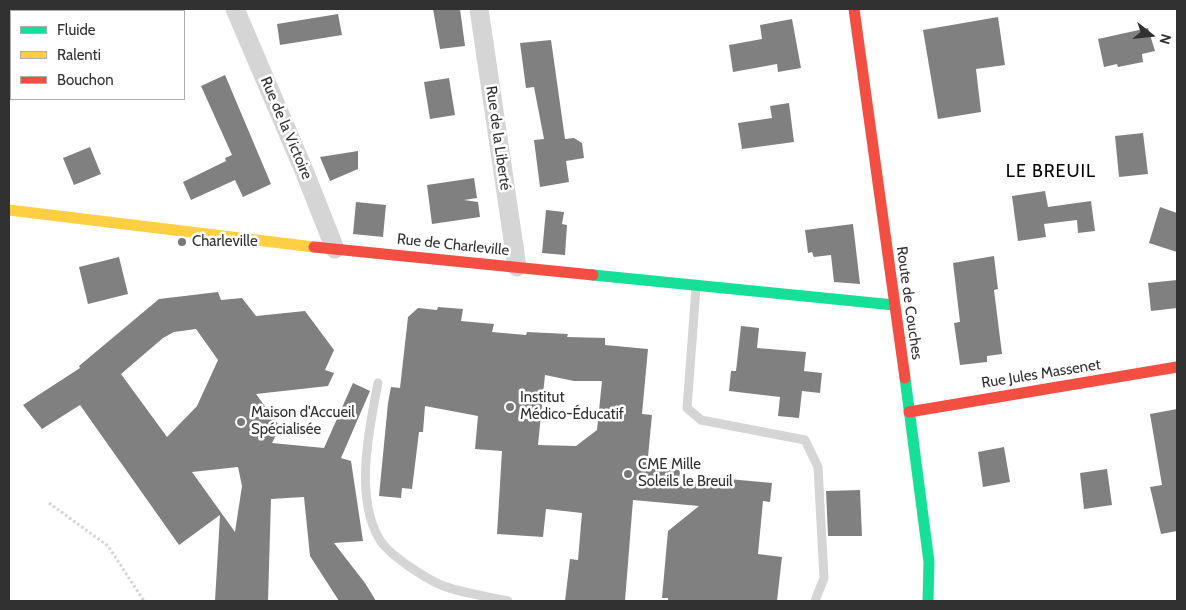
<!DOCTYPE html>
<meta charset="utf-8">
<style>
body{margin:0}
#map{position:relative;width:1186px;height:610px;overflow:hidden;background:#fff;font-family:Cabin,sans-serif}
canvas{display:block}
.frame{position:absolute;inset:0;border:10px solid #313131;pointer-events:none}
.legend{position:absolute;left:10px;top:10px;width:175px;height:90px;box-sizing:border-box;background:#fff;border:1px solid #adadad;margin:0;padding:6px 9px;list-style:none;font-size:15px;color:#313131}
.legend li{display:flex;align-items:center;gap:10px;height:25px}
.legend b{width:25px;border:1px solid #adadad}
.north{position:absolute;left:1126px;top:10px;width:50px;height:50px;-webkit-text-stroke:4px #fff;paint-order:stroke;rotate:106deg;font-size:14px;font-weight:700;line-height:20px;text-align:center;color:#313131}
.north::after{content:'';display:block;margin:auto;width:18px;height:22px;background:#313131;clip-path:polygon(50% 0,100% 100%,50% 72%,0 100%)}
</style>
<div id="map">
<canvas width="1186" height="610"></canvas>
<div class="frame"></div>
<ul class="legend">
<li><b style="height:6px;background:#16e098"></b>Fluide</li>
<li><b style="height:6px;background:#ffcf43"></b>Ralenti</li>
<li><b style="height:6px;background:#f24e42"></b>Bouchon</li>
</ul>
<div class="north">N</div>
</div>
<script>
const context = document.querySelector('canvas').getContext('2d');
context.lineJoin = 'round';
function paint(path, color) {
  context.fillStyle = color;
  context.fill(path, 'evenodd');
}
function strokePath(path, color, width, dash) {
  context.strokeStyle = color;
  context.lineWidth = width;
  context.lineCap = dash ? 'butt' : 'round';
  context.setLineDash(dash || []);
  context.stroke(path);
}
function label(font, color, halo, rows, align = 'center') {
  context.font = font + ' Cabin,sans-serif';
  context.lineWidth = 5;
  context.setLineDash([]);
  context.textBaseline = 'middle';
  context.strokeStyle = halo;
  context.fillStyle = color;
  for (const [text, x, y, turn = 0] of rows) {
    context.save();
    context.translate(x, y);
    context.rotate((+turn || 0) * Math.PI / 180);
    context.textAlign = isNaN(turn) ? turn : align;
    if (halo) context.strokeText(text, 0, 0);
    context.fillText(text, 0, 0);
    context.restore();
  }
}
paint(new Path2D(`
 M433 9H460L465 46 440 49Z
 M338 14 342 35 280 45 277 24Z
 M998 17 1005 65 976 69 981 112 938 119 923 30Z
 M792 19 801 68 778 72 777 64 733 72 729 45 762 39 760 25Z
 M1148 28 1155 51 1142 54 1143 62 1118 67 1117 64 1104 67 1098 39Z
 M551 40 565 139 574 138 582 143 584 158 566 161 569 182 540 187 534 140 544 139 534 87 526 88 520 43Z
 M225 75 271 184 243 197 235 180 191 200 183 182 226 161 225 158 232 155 201 86Z
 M449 78 455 115 430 119 424 82Z
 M789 103 794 142 742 149 738 123 772 118 770 106Z
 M1143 133 1148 174 1119 177 1115 136Z
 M90 147 101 174 74 185 63 158Z
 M358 151V169L330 181 320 157Z
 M474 178 477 198 464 200 478 202 480 217 432 224 427 185Z
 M1045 191 1048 207 1091 201 1095 231 1078 233 1077 220 1044 224 1046 237 1018 241 1012 196Z
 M356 202 386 205 383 237 353 234Z
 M1160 207 1177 213V252L1149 243Z
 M546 210 564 212 562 224 567 225 565 255 542 253Z
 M853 224 860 284 834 282 831 255 814 257 812 252 808 253 805 230Z
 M994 256 998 289 994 290 1002 354 987 356V362L960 365 954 323 960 322 953 263Z
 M119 257 128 294 88 304 79 267Z
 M1177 280V308L1151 311 1148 283Z
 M218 292 221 300 242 298 256 316 305 311 334 350 325 370 334 373 328 386 256 394 280 427 272 443 324 448 353 383 370 391 341 458 351 461 363 541 334 543 365 583 376 601H339L310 556 304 497 271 499 268 601H215L220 515 179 545 80 405 42 429 23 405 80 368 79 366 159 299ZM196 329 218 360 197 406 167 437 121 374 163 338 174 332ZM238 467 242 486 235 532 192 472Z
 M438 307 463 309 461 321 494 324 492 332 526 335 527 332 568 334 567 337 605 338V345L648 349 642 414 652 415 647 467 680 470 679 482 728 487 729 479 772 483 770 502 763 501 758 554 782 557 777 601H668V598H662L668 531 699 506 633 500 625 601H565L570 559 578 560 582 513 546 509 543 537 497 534 502 451 475 449 478 416 425 406 423 432H419L412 489 402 488 401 498 379 496 388 403 391 387 400 388 408 317 418 308 437 310ZM545 375 574 381H602L597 430 576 446 538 445Z
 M741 326 759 328 757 348 806 352 804 371 822 373 820 393 802 391 799 418 778 416 780 397 729 391 731 371H736Z
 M1177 409V531L1161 534 1150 487 1162 485 1150 414Z
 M1004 447 1010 482 983 487 978 452Z
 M1107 469 1112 505 1084 509 1080 473Z
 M860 490 862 536H828L826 491Z`), '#808080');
strokePath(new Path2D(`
 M49 503 108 546 144 601`), '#d4d4d4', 3, [2.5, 2.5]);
strokePath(new Path2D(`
 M696 288 687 408 701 420 805 440 818 467 824 578 815 601
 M378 383C369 429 354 498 380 540 389 555 425 578 441 585 461 593 486 596 508 601`), '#d5d5d5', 9);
strokePath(new Path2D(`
 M235 9 305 173 335 249
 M479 9 517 267`), '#d5d5d5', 19);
strokePath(new Path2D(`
 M593 275 894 305
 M905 378 929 562 928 601`), '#16e098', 11);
strokePath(new Path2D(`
 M9 210 314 247`), '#ffcf43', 11);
strokePath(new Path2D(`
 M854 9 905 378
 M314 247 593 275
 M909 412 1177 367`), '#f24e42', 11);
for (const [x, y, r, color] of [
 [182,242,5,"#797979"],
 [510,407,5,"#797979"],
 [241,422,5,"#797979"],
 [628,474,5,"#797979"]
]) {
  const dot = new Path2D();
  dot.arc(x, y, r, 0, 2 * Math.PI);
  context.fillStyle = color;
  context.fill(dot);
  strokePath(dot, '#fff', 2);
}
label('15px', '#313131', '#fff', [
 ["Rue de la Victoire",286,128,67],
 ["Rue de la Liberté",498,138,82],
 ["Rue de Charleville",453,245,6],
 ["Route de Couches",909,303,82],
 ["Rue Jules Massenet",1041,374,-9]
]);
label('15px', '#313131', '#fff', [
 ["Charleville",192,242],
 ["Institut",520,398],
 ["Médico-Éducatif",520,415],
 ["Maison d'Accueil",251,413],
 ["Spécialisée",251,430],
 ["CME Mille",638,465],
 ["Soleils le Breuil",638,482]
], 'left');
context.letterSpacing = '1px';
label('18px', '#000', '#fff', [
 ["LE BREUIL",1051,172]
]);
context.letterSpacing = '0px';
</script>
